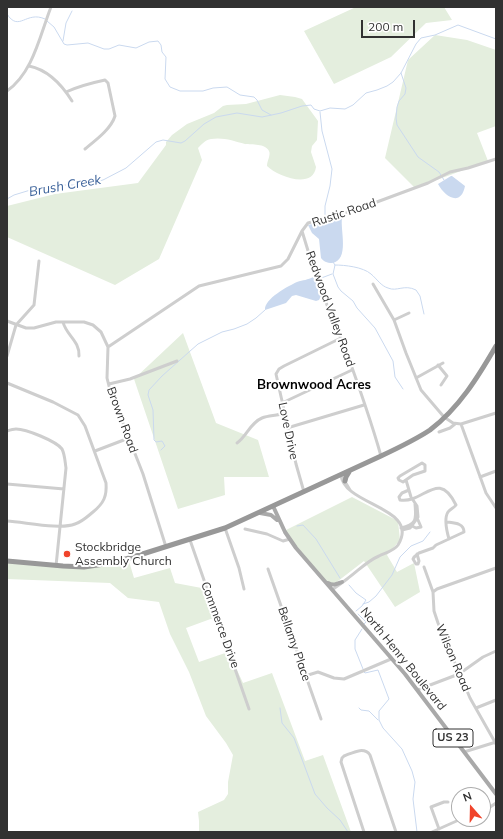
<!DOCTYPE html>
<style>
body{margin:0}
#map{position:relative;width:503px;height:839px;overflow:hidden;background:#fff;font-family:Mulish,sans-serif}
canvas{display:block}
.frame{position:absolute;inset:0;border:8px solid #313131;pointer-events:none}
.north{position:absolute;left:451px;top:787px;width:40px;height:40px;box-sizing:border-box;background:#fff;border:1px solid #adadad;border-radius:50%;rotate:340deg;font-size:11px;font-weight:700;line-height:16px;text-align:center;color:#313131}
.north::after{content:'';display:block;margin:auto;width:14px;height:18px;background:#f0442b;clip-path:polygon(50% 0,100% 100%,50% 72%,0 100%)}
.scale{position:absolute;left:361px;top:20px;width:54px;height:18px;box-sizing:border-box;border:2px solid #313131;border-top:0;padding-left:5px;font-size:12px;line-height:14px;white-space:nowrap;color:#313131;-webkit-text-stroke:3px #fff;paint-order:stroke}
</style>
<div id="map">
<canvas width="503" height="839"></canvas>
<div class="frame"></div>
<div class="north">N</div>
<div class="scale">200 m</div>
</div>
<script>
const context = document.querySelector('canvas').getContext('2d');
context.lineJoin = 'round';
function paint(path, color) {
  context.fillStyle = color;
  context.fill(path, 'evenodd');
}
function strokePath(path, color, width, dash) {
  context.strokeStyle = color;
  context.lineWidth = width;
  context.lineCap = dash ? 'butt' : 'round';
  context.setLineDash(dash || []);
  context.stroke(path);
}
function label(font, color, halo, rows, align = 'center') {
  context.font = font + ' Mulish,sans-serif';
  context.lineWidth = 4;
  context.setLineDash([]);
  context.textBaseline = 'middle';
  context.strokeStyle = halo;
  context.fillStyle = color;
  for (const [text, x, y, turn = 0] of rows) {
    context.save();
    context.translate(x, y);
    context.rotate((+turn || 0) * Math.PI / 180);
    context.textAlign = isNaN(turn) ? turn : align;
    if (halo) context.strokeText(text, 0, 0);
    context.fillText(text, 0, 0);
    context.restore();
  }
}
paint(new Path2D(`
 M356 7H444L452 20 426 23 391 57 334 84 304 31Z
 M435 35 467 40 496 50V126L477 133 488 161 415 188 385 158 408 60Z
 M280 95 295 97 302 99 318 121 317 140 312 146 311 152 316 167C313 190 277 176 267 166 267 161 271 155 269 151 265 143 252 145 245 144 234 141 223 137 211 139 205 140 202 144 198 148L202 160 159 259 115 285 7 237V206L55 194 138 183 166 145V142L172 135 187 124 214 113 223 106 227 105 246 104Z
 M183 333 216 423 258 440 269 477H224L225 495 178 509 134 379Z
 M352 497 398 521 400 540 387 555 397 572 414 563 420 592 395 607 364 561 329 588 284 531Z
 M128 558 134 578 170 568 175 583 207 589 216 617 186 628 199 662 231 651 237 670 243 683 272 673 305 761 323 755 351 832H199V821L198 812 224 800 228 794V782L233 755 226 743 206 716 189 672 170 634 159 602 128 598 110 583 7 579V562L95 566Z`), '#e4eede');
paint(new Path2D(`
 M452 176 465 186C461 207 445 197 438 184L451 176Z
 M339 217 342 218C340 230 350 260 332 263 327 263 323 261 321 258L319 239 312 233 308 225Z
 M313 277H314L316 280 321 296 319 300 316 301 296 295 292 296 286 303 265 310C264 299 288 286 297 282 303 280 308 280 313 277Z`), '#cad9ef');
strokePath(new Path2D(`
 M7 14C19 33 26 10 45 19
 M47 21 54 27 64 44 67 45 88 43 104 49H109L119 45 136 48 149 42 158 41 161 45 162 52 166 57 165 79 170 87 180 91H203L213 88 227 87 240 95 254 97 257 100 262 110 271 115
 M63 41 66 23 72 11
 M401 73 406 88 405 94 399 101 397 107 396 118 397 125 418 157 439 172 444 180
 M320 112 322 131 332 169 330 186 325 206V221
 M7 199 14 195 37 188 56 185H79L103 180 126 168 156 142 163 140 181 143 185 141 204 124 216 117 237 113 262 117 281 113 302 106 311 105 314 109 320 111 330 108 345 109 353 105 366 93 377 90 387 86 393 82 401 73 416 44 421 38 435 35 458 25 496 39
 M333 262 335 265 333 274 338 287 341 291 353 301 357 308 375 328 393 361 395 377 403 389
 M335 265C345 265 363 267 371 274 377 279 381 286 388 288 397 292 404 284 416 290L420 296 424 314
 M316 280 332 274
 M161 450 165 446 162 441 156 442 154 440 153 410 148 395 149 390 162 376 198 344 222 332 234 329 247 324 256 318 265 310
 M297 526 303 525 316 539 340 578
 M349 585 356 593 366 600 362 606 356 611
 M363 604 369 602 376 596 392 575 400 557 411 546 423 541 430 532
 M358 614 366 622 364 624
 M362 629 355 640V649L363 669
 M364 672 365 673 378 670 389 699 379 711V720L383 728 402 749 412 771 415 782 413 799 417 832
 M280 708 282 723 294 738 315 794 327 808 340 820 348 832
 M359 708 361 710 369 711 378 720`), '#cad9ef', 1);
strokePath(new Path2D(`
 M29 66C49 70 62 85 72 101
 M7 91C33 73 40 35 51 7
 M66 92C79 86 91 83 105 80L108 83 115 116C111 129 96 140 85 149
 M302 231C311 262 322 293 334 323 336 329 339 334 342 340 356 378 370 417 381 456
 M373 284 394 320 406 353 421 390 444 417 453 423 461 424 496 413
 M394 320 409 313
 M7 321 26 328H34L56 322H84L93 325 101 332 108 347 107 378 110 390 143 474 166 547
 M63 322C66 335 80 341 79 356
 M108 347 199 286 281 266 288 259 302 231 308 223 358 209 428 183 450 172 468 168 496 159
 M7 356 16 325 34 305 39 261
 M438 365 447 376 441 385
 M416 378 443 363
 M7 383 53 402 78 415 85 426 106 483C107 496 104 503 93 512 88 516 82 522 75 524 60 530 25 522 7 521
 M109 384 130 379 177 361
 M282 403 352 370
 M461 424 486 493 496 508
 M287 428 364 405
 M7 431C10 430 13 429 16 429 26 429 56 441 62 449 65 455 65 462 66 468L56 566
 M439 432 450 428 455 424
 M237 443C247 436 250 423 262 418 269 415 277 416 284 413
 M95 451 129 438
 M422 463 425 465V471L413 475 403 482 399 480 398 478 400 476Z
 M341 475 350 490
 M480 477 496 471
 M7 484 64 489
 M409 490 402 493 399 497 400 500C424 504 438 468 456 505 454 508 450 509 448 512 444 518 447 532 449 539
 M304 492 296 464 276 374 279 369 284 366 341 338
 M412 526 416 528 421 527 418 520
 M225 528 239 568 244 589
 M401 528C418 524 416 518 415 504
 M245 529 267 534 283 541 290 539
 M402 530 410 528 418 517 417 506 411 497 406 480
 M190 540 249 709
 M417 554 419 561 418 564H416L413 559C414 556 416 555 419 553L433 548 436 545 464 532C464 523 454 523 447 522
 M424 567 433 592 434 611 438 623 470 698 496 744
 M268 569 321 719
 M332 590C337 586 342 583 347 579 358 571 367 561 379 556 385 553 394 551 398 545 421 507 344 506 341 475
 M433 592 437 589 496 568
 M305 676 318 672 334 678 344 679 391 659
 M417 690 459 674 483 657 496 651
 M476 708 496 700
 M464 752 496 742
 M483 812 496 803
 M439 829 431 807 444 802H448
 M364 832 341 762 342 758 344 756C352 753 364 746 370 755L396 832
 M432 832 461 819`), '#cecece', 3);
strokePath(new Path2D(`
 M273 506 285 532 296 548 405 674 496 794
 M260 513 271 515 277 520
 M328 583C333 586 337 584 342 582`), '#a9a9a9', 4);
strokePath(new Path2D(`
 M345 481 346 477 349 472
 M7 561 63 566 84 567 111 563 133 557 225 528 381 456C398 448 415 440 430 430 459 408 478 377 496 346`), '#989898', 5);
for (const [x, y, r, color] of [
 [67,554,4,"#f0442b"]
]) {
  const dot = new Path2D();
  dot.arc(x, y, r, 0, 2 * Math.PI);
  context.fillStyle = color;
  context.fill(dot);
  strokePath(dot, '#fff', 1.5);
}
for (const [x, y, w] of [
 [453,738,40]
]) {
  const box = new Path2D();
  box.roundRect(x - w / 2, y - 9, w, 18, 3);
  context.fillStyle = '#fff';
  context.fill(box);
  strokePath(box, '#313131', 1);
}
label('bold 11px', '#313131', null, [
 ["US 23",453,738]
]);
label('12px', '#313131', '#fff', [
 ["Rustic Road",344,213,-18],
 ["Redwood Valley Road",330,309,70],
 ["Brown Road",122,420,70],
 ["Love Drive",288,431,78],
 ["Commerce Drive",220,625,70],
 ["Bellamy Place",294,644,71],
 ["Wilson Road",453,658,67],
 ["North Henry Boulevard",403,659,51]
]);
label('12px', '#313131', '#fff', [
 ["Stockbridge",75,547],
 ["Assembly Church",75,561]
], 'left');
label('italic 13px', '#396099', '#fff', [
 ["Brush Creek",65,186,-10]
]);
label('bold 13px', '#000', '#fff', [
 ["Brownwood Acres",314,385]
]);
</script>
